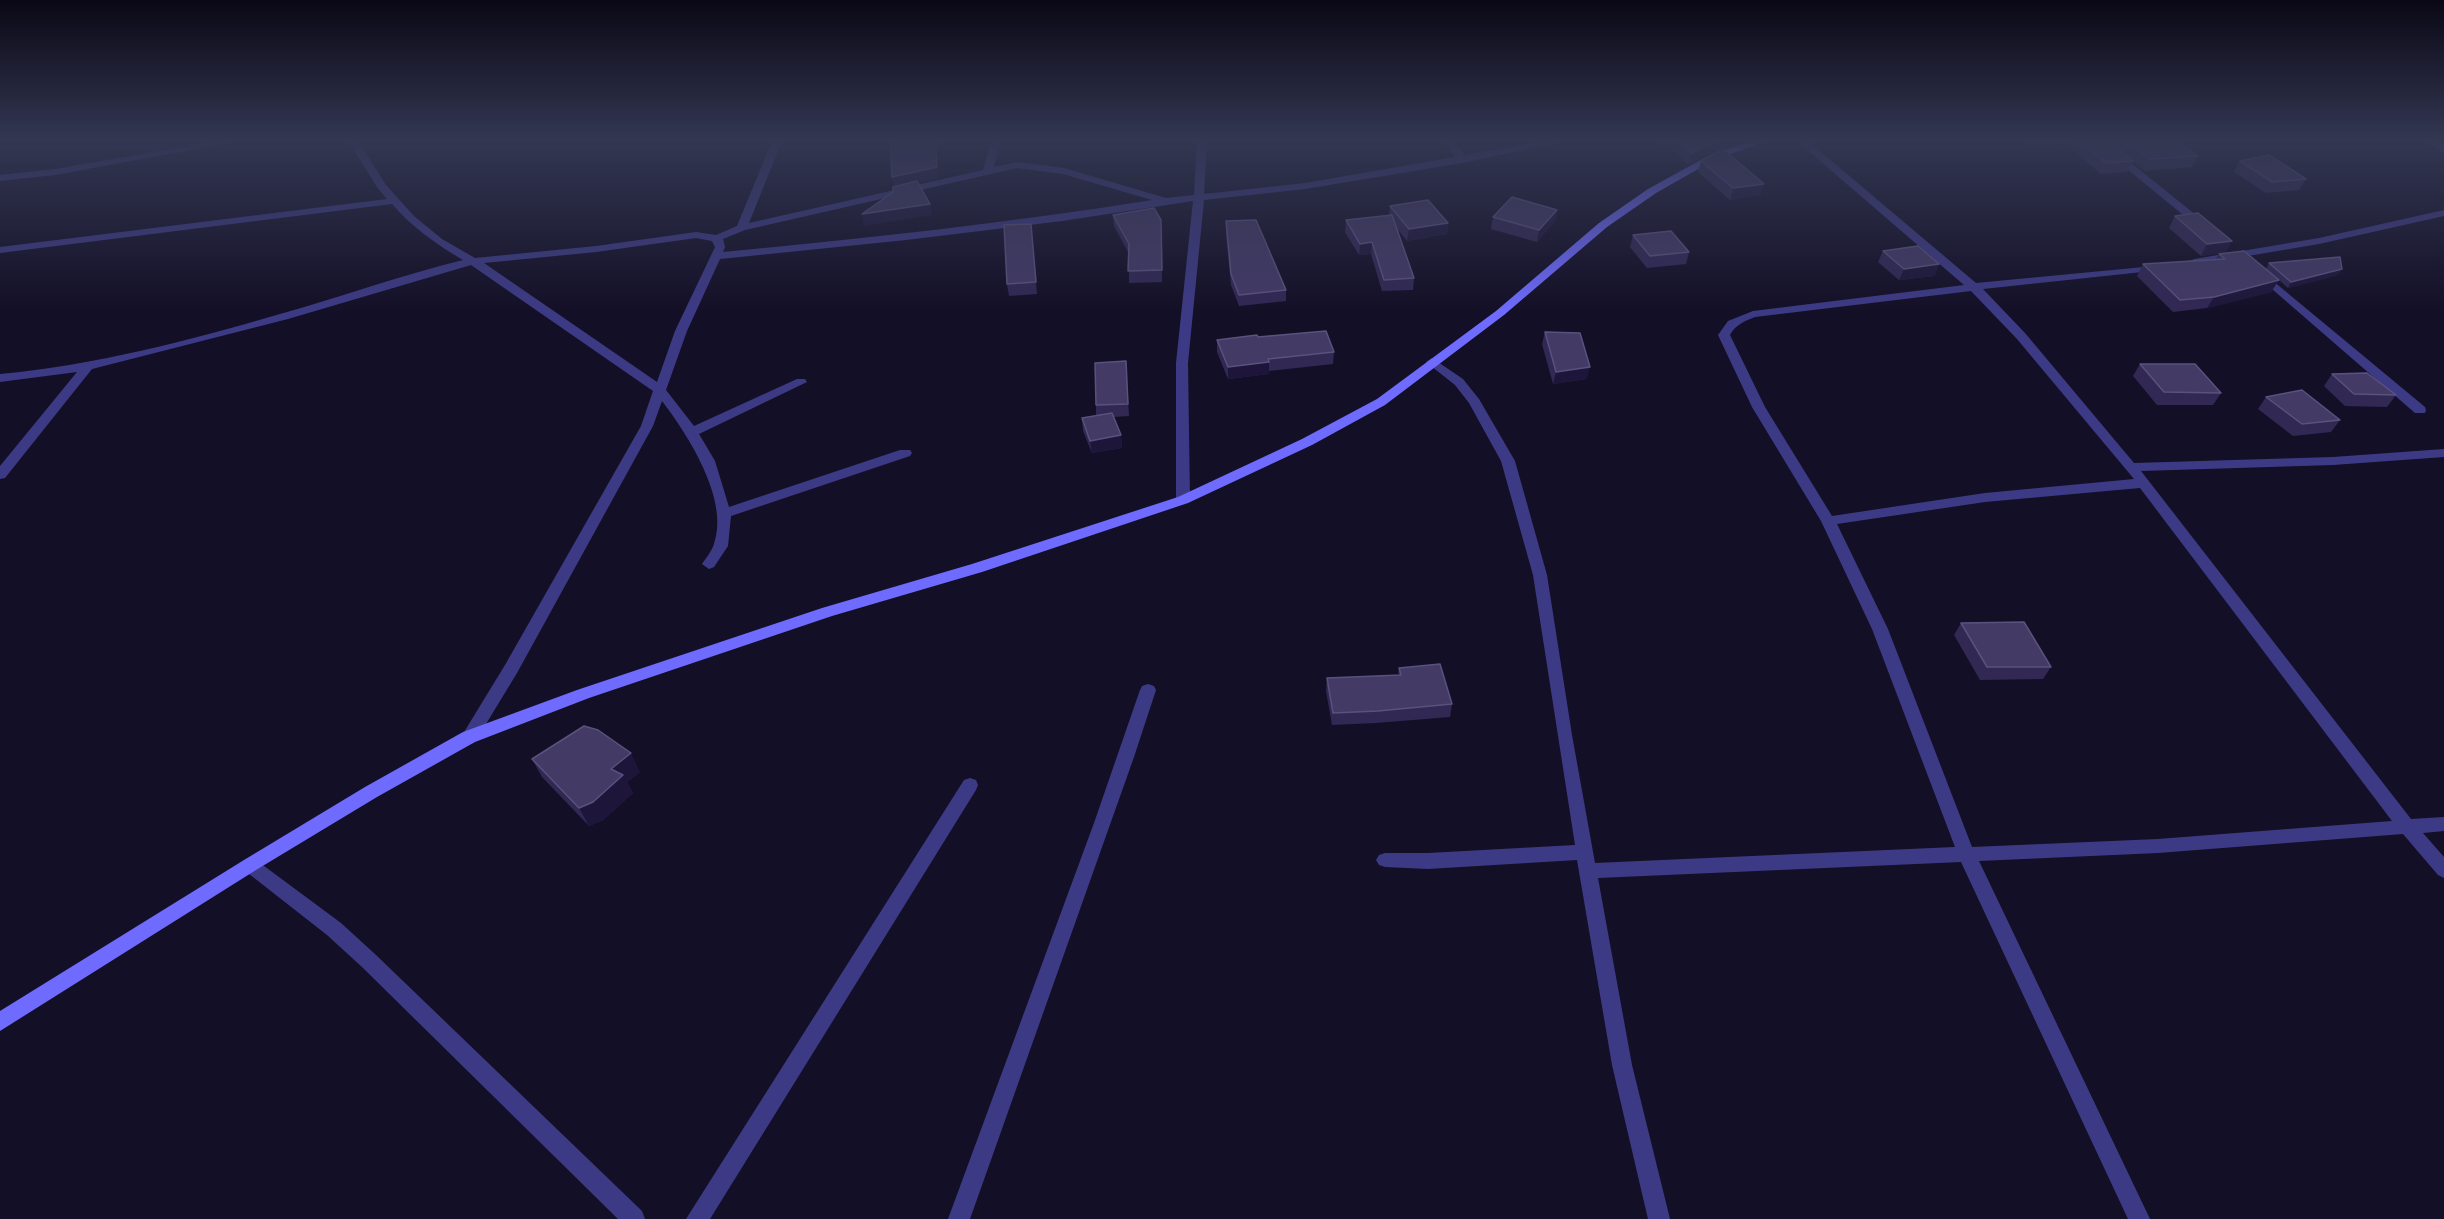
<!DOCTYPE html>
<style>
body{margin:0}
canvas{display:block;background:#130f26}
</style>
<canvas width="2444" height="1219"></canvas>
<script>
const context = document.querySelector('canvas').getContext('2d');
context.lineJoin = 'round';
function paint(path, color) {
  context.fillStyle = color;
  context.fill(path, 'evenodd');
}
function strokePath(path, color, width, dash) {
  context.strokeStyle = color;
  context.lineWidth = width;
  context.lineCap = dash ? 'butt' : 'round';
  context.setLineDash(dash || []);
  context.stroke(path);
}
paint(new Path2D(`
 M217 141H241L55 175 0 181V175L55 169Z
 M348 141H358L386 185 414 216 442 239 475 258 596 246 696 232 716 235 737 226 772 141H782L749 223 983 170 991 141H1001L994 167 1017 162 1064 168 1166 198 1194 195 1197 141H1207L1204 194 1305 183 1455 157 1445 141H1455L1464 155 1544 141H1568L1462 163 1305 189 1204 200 1188 363 1190 500 1183 504 1176 500V363L1193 201 1062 221 906 240 720 259 687 331 666 390 694 426 797 379H805L807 382 699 434 715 461 729 507 900 450H910L912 453 910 456 731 516 728 546 714 567 709 569 702 564C706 558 712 551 714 544 730 500 688 435 662 401L653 426 517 673 475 742 469 743 463 742 461 737 505 665 641 426 653 391 471 265 288 319 92 369 5 478 0 479V466L77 372 0 382V374C95 365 188 341 280 314 341 297 401 275 463 260 436 244 413 228 392 204L0 253V247L387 199 377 187ZM1017 168 1063 174 1152 200C1010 223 867 238 723 252L725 247 723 239 745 230ZM696 238 712 241 715 247 675 331 657 382 484 263 596 252Z
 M1797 141H1808L1976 283 2165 265V269L2161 270 1983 289 2025 333 2134 463 2333 457 2444 449V457L2333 465 2141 471 2411 819 2444 817V831L2423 833 2444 857V878L2438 875 2403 834 2158 853 1979 861 2150 1219H2128L1961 862 1598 878 1632 1065 1670 1219H1648L1612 1065 1577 860 1428 869 1385 867 1379 865 1376 860 1379 855 1385 853H1428L1575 845 1533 575 1501 461 1469 403 1455 385 1426 362 1432 358 1463 379 1479 399 1515 461 1547 575 1572 735 1595 863 1955 847 1872 629 1821 521 1752 407 1718 335 1728 321 1753 311 1964 285ZM1971 291 2017 339 2134 479 1985 493 1832 516 1765 407 1730 335C1735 325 1745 321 1755 317ZM2140 488 2392 821 2158 839 1972 847 1888 629 1837 524 1985 502Z
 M2093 141H2104L2207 224V228H2199Z
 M2444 210V216L2319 244 2194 265 2188 262 2194 259 2319 238Z
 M2261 271 2425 407 2426 410 2425 413H2415L2257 276V272Z
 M1148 684 1154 686 1156 690 1134 757 970 1219H948L1094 823 1140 690 1142 686Z
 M970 778 976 780 978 785 976 790 710 1219H686L964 780Z
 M250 857 256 860 341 923 376 955 642 1211 645 1219H618L362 967 327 935 244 870 241 865 244 860Z`), '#3d3a85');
paint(new Path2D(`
 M2426 141H2438L2444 146V154Z`), '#3d3a85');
paint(new Path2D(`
 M1751 141H1767L1714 160 1656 193 1607 227 1504 315 1385 405 1312 445 1188 503 982 572 832 616 589 698 475 742 377 797 256 870 0 1031V1011L244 860 365 787 463 732 577 690 822 608 972 564 1178 497 1302 439 1377 399 1496 311 1599 223 1648 189 1708 156Z`), '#6f6bff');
paint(new Path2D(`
 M1656 141 1714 142 1711 153 1688 164 1672 150 1667 151Z
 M2025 141H2178L2198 156 2192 167 2144 171 2133 161 2127 172 2101 174 2064 143 2034 147Z
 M1701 161 1761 195 1730 200 1698 172Z
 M2240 161 2306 179 2299 190 2266 193 2234 172Z
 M1390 206 1448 223 1447 234 1407 241 1396 227 1414 278 1413 290 1382 291 1371 254 1359 255 1345 232 1346 220 1389 216Z
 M1557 210 1555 221 1537 242 1491 229 1493 217Z
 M1113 215 1161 220 1162 282 1129 283V254L1114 226Z
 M2175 216 2226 252 2201 256 2169 228Z
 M1226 221 1286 290V301L1239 306 1231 285 1226 233Z
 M1031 224 1037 294 1009 296 1007 284Z
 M1633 235 1689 252 1686 264 1647 268 1630 247Z
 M1883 251 1939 264 1934 276 1899 280 1878 262Z
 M2219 254 2266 269 2269 263 2338 275 2288 288 2279 280 2271 292 2207 308 2173 312 2137 276 2143 264 2215 260Z
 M1545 332 1587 379 1553 384 1542 344Z
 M1258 337 1334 352 1333 364 1269 371V374L1228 379 1217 352V340Z
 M1126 361 1129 416 1114 417 1121 435 1122 448 1092 453 1083 431 1082 418 1096 416V405Z
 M2140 364 2221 393 2213 405H2157L2133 376Z
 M2332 374 2396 395 2387 407 2345 406 2324 386Z
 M2266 397 2340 420 2331 432 2293 436 2258 409Z
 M1961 623 2051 667 2043 679 1980 680 1954 635Z
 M1399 668 1452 704 1450 717 1376 723 1332 725 1326 691 1327 678 1398 675Z
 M532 759 640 772 627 782 633 793 603 820 589 826 542 777Z`), '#312854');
paint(new Path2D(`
 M938 141H942L937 163 939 178 894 188 892 177 936 152Z
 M1670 141H1675L1672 150 1667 151Z
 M2036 141H2065L2064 143 2034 147Z
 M1714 142 1711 153 1688 164 1691 153Z
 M1764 184 1761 195 1730 200 1733 188Z
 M930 204 932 215 864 226 862 214Z
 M1557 210 1555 221 1537 242 1539 230Z
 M1448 223 1447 234 1407 241 1409 229Z
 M2232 241 2226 252 2201 256 2207 244Z
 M1372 242 1371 254 1359 255 1360 244Z
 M1939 264 1934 276 1899 280 1904 269Z
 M2342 269 2338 275 2288 288 2291 282Z
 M2279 280 2271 292 2207 308 2214 297Z
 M1269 362V374L1228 379V367Z
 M1590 367 1587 379 1553 384 1556 372Z
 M1121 435 1122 448 1092 453 1090 441Z
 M631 753 640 772 627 782 633 793 603 820 589 826 579 808 611 769Z`), '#1d163a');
const building = new Path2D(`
 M890 141H938L936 152 937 167 892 177Z
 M1677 141H1714V142L1691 153Z
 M2081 141H2109L2133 161 2106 163Z
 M2127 141H2178L2198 156 2150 159Z
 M1723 149 1764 184 1733 188 1701 161Z
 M2269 155 2306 179 2272 182 2240 161Z
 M917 181 930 204 862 214 893 192V187Z
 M1512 197 1557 210 1539 230 1493 217Z
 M1428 200 1448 223 1409 229 1390 206Z
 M1154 208 1161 220 1162 270 1128 271 1129 244 1113 215Z
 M2198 213 2232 241 2207 244 2175 216Z
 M1392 215 1414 278 1384 280 1372 242 1360 244 1346 220Z
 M1256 220 1286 290 1239 295 1231 274 1226 221Z
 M1031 224 1036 282 1007 284 1004 225Z
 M1671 231 1689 252 1650 256 1633 235Z
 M1918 246 1939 264 1904 269 1883 251Z
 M2244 251 2279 280 2214 297 2180 300 2143 264 2225 259 2219 254Z
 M2340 257 2342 269 2291 282 2269 263Z
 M1326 331 1334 352 1268 359 1269 362 1228 367 1217 340 1257 335 1258 337Z
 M1545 332 1580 333 1590 367 1556 372Z
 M1126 361 1128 404 1096 405 1095 363Z
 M2140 364H2195L2221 393 2164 392Z
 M2367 373 2396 395 2354 394 2332 374Z
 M2302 390 2340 420 2302 424 2266 397Z
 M1112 413 1121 435 1090 441 1082 418Z
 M2024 622 2051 667H1987L1961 623Z
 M1440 664 1452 704 1378 711 1333 713 1327 678 1401 675 1399 668Z
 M584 726 598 730 631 753 611 769 623 775 593 802 579 808 532 759Z`);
paint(building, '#433a66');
strokePath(building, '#5a527e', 1.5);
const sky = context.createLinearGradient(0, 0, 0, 312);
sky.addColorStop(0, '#0a0815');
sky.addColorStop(0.45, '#333752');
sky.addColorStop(1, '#33375200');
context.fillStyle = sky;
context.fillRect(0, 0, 2444, 312);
</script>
